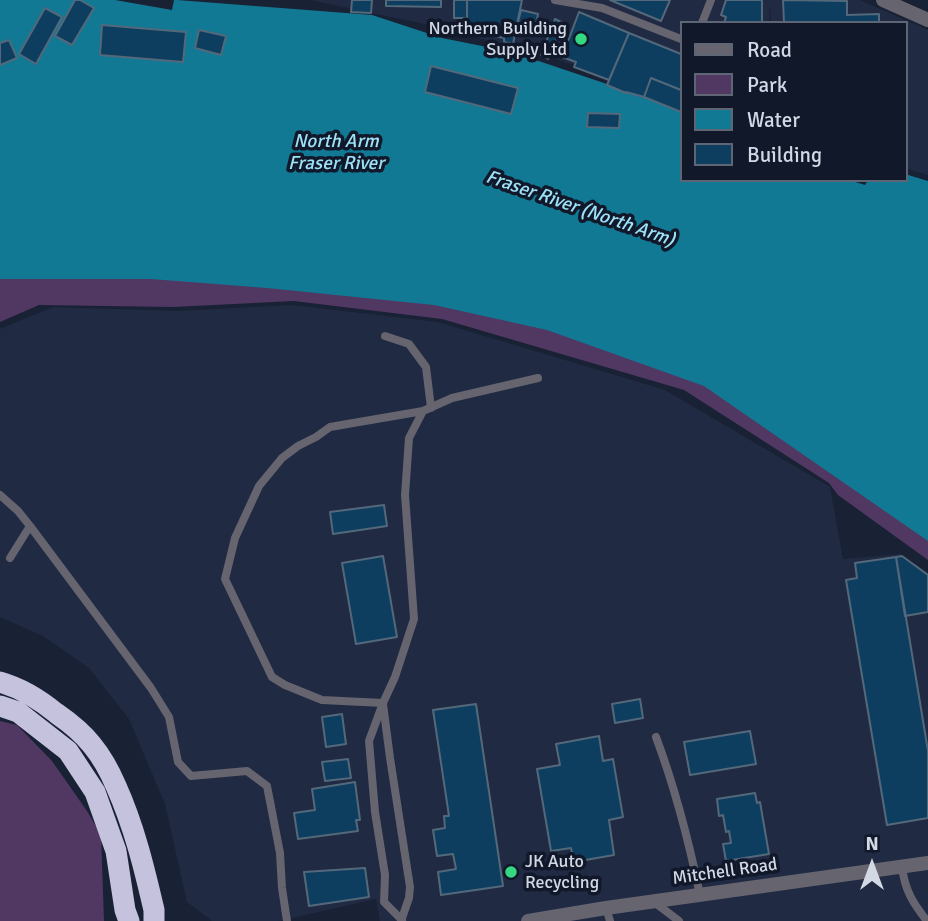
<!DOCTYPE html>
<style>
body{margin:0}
#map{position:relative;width:928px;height:921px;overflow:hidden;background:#192134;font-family:Signika,sans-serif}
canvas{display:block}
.legend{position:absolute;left:680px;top:21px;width:228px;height:161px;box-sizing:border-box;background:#10182a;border:2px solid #5e6574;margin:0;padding:9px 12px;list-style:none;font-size:21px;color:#d2d8e4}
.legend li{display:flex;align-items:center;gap:14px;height:35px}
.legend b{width:35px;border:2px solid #5e6574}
.north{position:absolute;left:837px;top:830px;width:70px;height:70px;-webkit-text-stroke:5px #10182a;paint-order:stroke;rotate:0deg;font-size:19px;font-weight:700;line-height:28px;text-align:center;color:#d2d8e4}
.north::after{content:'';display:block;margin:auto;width:24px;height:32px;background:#d2d8e4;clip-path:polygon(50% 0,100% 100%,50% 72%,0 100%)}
</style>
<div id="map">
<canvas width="928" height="921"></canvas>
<ul class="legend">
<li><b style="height:9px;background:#65646f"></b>Road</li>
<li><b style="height:19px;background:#513863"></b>Park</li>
<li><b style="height:19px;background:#127994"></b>Water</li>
<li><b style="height:19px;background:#0e3e5f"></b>Building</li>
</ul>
<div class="north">N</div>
</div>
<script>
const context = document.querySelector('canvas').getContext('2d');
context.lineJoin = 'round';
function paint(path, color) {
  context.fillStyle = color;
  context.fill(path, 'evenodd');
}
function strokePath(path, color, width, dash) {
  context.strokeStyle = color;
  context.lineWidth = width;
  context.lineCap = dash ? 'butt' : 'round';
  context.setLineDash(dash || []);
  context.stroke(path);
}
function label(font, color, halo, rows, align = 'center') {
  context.font = font + ' Signika,sans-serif';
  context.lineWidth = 7;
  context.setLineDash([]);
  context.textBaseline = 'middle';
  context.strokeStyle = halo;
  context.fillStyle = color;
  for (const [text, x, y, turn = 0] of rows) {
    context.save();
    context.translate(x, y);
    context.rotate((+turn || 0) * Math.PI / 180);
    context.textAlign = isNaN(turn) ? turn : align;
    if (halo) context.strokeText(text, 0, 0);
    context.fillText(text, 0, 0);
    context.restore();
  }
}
paint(new Path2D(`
 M310 0H860L928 30V175L905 168V23H771L770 5 769 23H681V101L541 54 420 23Z
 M293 305 438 322 665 390 830 487 843 559 900 554 928 573V921H380L376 899 279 921H212L187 902 165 804 129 719 89 668 43 636 0 617V329L53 307 176 311Z`), '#202a42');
paint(new Path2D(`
 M89 248 615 327 928 485V560L838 495 829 483 684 390 442 319 294 301 173 307 39 305 0 322V254Z
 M0 721 17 725 52 761 87 811 101 835 104 921H0Z`), '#513863');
paint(new Path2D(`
 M0 0H115L172 10 174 0H177L372 15 442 38 512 52 681 109V180H849L865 185 868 180H905V174L928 181V541L704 386 547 330 434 305 267 288 151 279H0Z`), '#127994');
const building = new Path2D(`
 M75 0H80L94 8 72 45 55 36Z
 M352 0H372L371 13 351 12Z
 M386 0H441V7L386 6Z
 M454 0H467V18H454Z
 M467 0H522L513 44 504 42V38L465 30 466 28 462 27 463 18H467Z
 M610 0H670L661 21Z
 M726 0H762V23H724L726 17 721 15Z
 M783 0 847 1V15L879 14V23H784Z
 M45 8 62 17 36 64 19 54Z
 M521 10 538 14 536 26 518 22Z
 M579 12 629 33 609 80 574 67 576 62 562 57Z
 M555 19 563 23 548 59 541 55Z
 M102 25 186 32 183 62 100 55Z
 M199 30 226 36 221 55 195 48Z
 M629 33 681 54V90L651 78 644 97 626 92V93L607 85Z
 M9 40 17 58 0 65V43Z
 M431 66 518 88 511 114 425 92Z
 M651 78 681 90V112L644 97Z
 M588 113 620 114 619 128 587 127Z
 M384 505 387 526 333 534 330 512Z
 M383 556 397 637 356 644 342 563Z
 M902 556 928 575V612L905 616 896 557Z
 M896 557 928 751V818L887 825 846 580 857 578 855 563Z
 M640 699 643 718 615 723 612 704Z
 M476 704 503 886 441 895 438 872 456 869 453 854 437 856 433 830 445 828 444 816H449L433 710Z
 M342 714 346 744 326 747 322 717Z
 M750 731 756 764 690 775 684 742Z
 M599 736 603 761 613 759 623 817 609 820 614 855 574 862 571 848 551 851 537 769 560 765 556 744Z
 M348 759 351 778 325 781 322 762Z
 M355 782 360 820H356L358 831 298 839 294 813 315 810 312 789Z
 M755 793 757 803 760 802 769 854 726 861 723 844 731 843 729 831 726 832 723 815 719 816 717 799Z
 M365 868 369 897 309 906 304 872Z`);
paint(building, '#0e3e5f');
strokePath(building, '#53687a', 2);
strokePath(new Path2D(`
 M555 0 602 8 681 39
 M702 23 711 0
 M385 336 409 344 426 367 431 408
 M0 495 18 511 30 526 151 688 169 717 178 762 191 776 247 771 267 786 280 853 282 888 287 921
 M10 558 30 526
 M383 703 322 700 285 685 272 677 225 579 235 538 259 486 282 458 298 446 316 437 330 427 423 411
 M383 704 390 758 410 887 409 898 401 921
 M656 737C675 788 689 842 700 895
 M902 867C905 891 913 903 927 921
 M654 902 679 921
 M606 908 610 921
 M402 920 384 902 385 875 375 812 369 741 383 703 395 677 414 619 405 495 409 438 423 411 452 398 538 378`), '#65646f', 8);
strokePath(new Path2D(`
 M883 0 928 20
 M528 921 606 908 928 863`), '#65646f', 14);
strokePath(new Path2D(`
 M0 682C21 688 39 699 56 713 69 722 82 732 92 745 102 757 110 772 116 786 134 826 144 867 154 910V921
 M0 706 18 712 68 751 95 792 116 851 125 910 129 921`), '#c4c2dd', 21);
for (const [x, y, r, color] of [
 [581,39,7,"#35d881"],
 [511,872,7,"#35d881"]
]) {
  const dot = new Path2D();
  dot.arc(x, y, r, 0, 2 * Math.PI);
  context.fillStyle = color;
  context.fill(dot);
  strokePath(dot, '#10182a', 2.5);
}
label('18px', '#d2d8e4', '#10182a', [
 ["Northern Building",567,29],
 ["Supply Ltd",567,50],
 ["JK Auto",525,862,"left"],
 ["Recycling",525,883,"left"]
], 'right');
label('18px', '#d2d8e4', '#10182a', [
 ["Mitchell Road",725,872,-8]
]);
label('italic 19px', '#9de1f7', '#10182a', [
 ["North Arm",336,142],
 ["Fraser River",336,164],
 ["Fraser River (North Arm)",580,209,19]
]);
</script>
